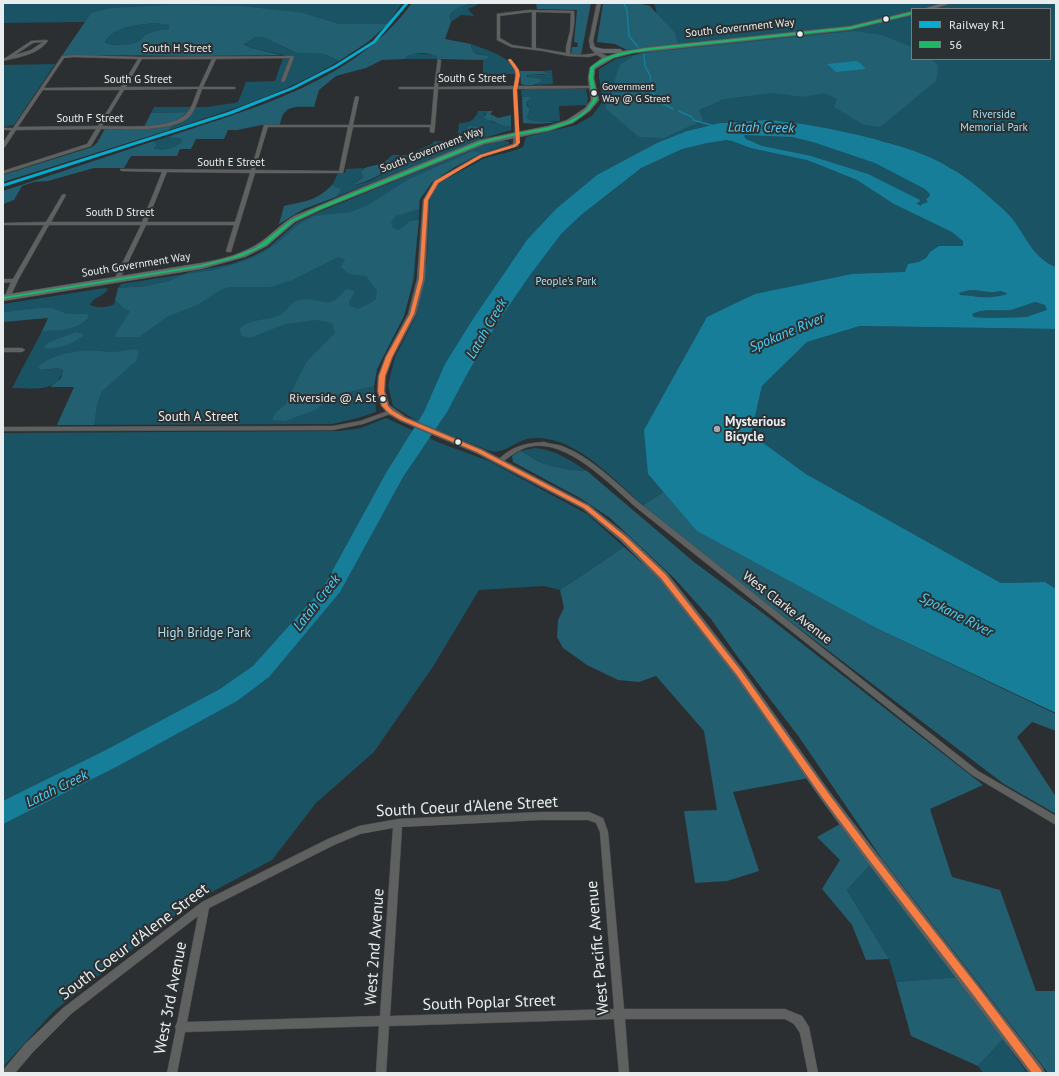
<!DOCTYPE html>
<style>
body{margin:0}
#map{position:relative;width:1059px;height:1076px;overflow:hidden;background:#2c2f31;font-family:"PT Sans",sans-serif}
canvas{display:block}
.frame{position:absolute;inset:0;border:4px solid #e9edee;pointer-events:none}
.legend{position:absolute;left:911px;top:8px;width:140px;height:52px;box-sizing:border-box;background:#2b3032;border:1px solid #777c7d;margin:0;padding:5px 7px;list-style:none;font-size:12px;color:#e9edee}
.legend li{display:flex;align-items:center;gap:8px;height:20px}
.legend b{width:20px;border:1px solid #777c7d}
</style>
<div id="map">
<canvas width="1059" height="1076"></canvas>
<div class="frame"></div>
<ul class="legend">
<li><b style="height:5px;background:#06acd0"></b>Railway R1</li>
<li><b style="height:5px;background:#1ab867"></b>56</li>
</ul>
</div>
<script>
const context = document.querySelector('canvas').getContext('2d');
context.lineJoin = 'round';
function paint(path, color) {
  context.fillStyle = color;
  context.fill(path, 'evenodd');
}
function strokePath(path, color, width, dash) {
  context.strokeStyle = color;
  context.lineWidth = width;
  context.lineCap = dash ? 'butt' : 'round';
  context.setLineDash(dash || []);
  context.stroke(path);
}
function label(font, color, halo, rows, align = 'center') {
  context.font = font + ' "PT Sans",sans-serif';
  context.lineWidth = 4;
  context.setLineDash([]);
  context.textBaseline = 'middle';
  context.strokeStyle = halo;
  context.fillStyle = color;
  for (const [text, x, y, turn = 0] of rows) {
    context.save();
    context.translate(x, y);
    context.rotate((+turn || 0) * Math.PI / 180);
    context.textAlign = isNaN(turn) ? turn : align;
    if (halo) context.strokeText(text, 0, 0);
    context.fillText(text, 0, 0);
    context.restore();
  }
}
paint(new Path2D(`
 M3 3H402L388 24H340L304 13H91L85 22 3 23Z
 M477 3V5L468 9 474 16 461 15 451 22 448 15C457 7 465 5 477 3Z
 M654 3H1056V267L1040 259 1028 244 1019 229 951 168 918 153 884 141 784 121H738L720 123 687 131 719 128 902 150 1021 269 755 294 648 474 664 492 643 505C612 479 572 431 527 439 515 442 502 455 490 451L420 423 393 406 388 385 395 357 417 314 427 261 430 199 438 183 485 158 516 150 523 147 526 137 576 125 592 116 603 101 599 77V69L616 59 666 47ZM912 9H1050V59H912Z
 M155 23 170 25V29C162 30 152 31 145 35 143 37 141 40 138 41 131 46 112 46 105 42 114 26 138 25 155 23Z
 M255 37H263L297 53 324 54 339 61C287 93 227 111 169 130L187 112 151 113 154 107H207L234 103 238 102 246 82 275 81 284 55 251 48 244 43Z
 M471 44C486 50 513 56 515 74H483V60L487 58 484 55 475 54 472 51Z
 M413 53 434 55 437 57V59H404L406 56Z
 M55 64 14 125 3 127V65Z
 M552 70 553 84H552L535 85 538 84 526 75H544L547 73 543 71Z
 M526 89H586L588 99 587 105 559 106 560 121 536 122 527 118 530 109C526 104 527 102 530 97H522L521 90Z
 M478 111H487L484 115 492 122 511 127V130L484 138 336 197 339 188 334 186 333 184 338 173H345L346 169 364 168 361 171 363 176 355 185C373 183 386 171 401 162L387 160 392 155H413L414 152 432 144 434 141 457 142 459 123C468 123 475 121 478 111Z
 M167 137 182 139 183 142C176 147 163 152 154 148L157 145 154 141Z
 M500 140 509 142V144L478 155 453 168 432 182 420 200 414 279 404 316 377 369 374 386 376 412 358 418 332 424 57 425 91 352 41 370 59 368 63 369C58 394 31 388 12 388L42 331H54L87 314H68L51 308 3 312V304L105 288 108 289C103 297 93 297 90 305 97 308 107 308 114 304L115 300 122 307 181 276 168 281 146 286 118 288 121 284 185 274 189 272 231 264 253 256 269 247 296 223 317 213 483 145Z
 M970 290C982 290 988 294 1001 291L1007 295 995 298 959 295V293Z
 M1035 302 1045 305 1048 311 1026 317 990 318 974 317 972 314 986 309H1014L1020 306Z
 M860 326 1056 329V589L1045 582 1001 583 806 474 751 434 762 386 807 342Z
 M386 418 440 443 489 461 587 514 624 547 560 590 544 586 479 590 434 665 374 752 316 803 272 860 191 903 54 1011 3 1067V433L339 431 361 428Z
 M535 448C556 450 570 460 587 471 576 471 550 467 540 462 533 459 529 455 520 451Z
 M871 864 958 977 896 982 889 959 847 890Z
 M1003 1039 1027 1073H983L978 1066Z`), '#1a5364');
paint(new Path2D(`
 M412 3H476C465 5 457 7 449 15L451 22 445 39 471 44C473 58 477 53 488 56V58L483 60 437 59V57C428 52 416 52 407 56L404 59 382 60 366 68 336 76 319 90 314 107C296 107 283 104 280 125H262L237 130H228L224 139H196L191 149H180L177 156H131L124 168H94L48 181 34 182 22 186 14 200 3 204V191L154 141 157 145 154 148C163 152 176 147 182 142V139L167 137C256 107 354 82 412 3Z
 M536 3H591L581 55 571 54 572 47H577L578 43 574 42 577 10 537 9Z
 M603 3H638L650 6 675 33 678 45 627 50 615 44 597 42Z
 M172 5 241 6 304 13 340 24H388L368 42 339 61 324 54 297 53 263 37H255L244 44 251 48 281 55 201 56 78 55 61 57 91 13 111 8ZM155 23 169 25V29C161 30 152 31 145 35 143 37 141 40 138 41 131 46 111 46 105 42 114 26 138 25 155 23Z
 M855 31 881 35 912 47V59H932L938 66 936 81 880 127 864 125 834 107 837 99 824 93 803 97 773 93 724 99 699 110 703 120 664 138 639 137 605 108 620 65 633 56 652 52Z
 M520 71H543L548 74 527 75V77L540 79 541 81C536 86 527 86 521 84Z
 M522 97H531L527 102V106L530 109 527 118C536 124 546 120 556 122 547 124 534 124 523 123Z
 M487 111H493L490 114 498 118 511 115V127L502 125 484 118Z
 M187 112 169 130 3 182V175L92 147 97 143 105 129H143L151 113Z
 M469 126 480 127 485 130V133L472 139 463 135Z
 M473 151 481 153 453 168 432 182 419 200V209L396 216 391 222 393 228 399 230 410 221 419 220 412 285 404 316 377 369 374 386 335 395 315 410 285 421 272 420 276 412 285 405 307 361 335 333 332 323 316 320 285 324 250 338 241 335 240 328C252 318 267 321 280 315 288 311 290 302 299 300 322 296 328 313 346 289L355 291 349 302 350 306 358 309 371 303 376 299 377 291 366 276 349 274 341 267 345 259 338 257 292 280 270 287H230L220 290 199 304 167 317 139 337H116L115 335 130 311 122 307 115 300 118 288 146 286 168 281 185 274 215 270 247 260 264 252 277 243 298 225 314 216 351 212 370 204 409 179Z
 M387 160 401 162C385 171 373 181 354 185L363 177 361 171C368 164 380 167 387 160Z
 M333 184 334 186 341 189 336 197 304 209 279 224 284 206C307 201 316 201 333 184Z
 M41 308H52L68 314H87L89 316C80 330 57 331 42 331L48 318 3 322V312Z
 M76 332 82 334 83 336C71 345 60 348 45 349L44 347 49 342Z
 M135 349 139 352 136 361 102 391 97 404 94 425H57L74 387H50L61 378 63 370 59 368 41 370 38 367C50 355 81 349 97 351 102 351 106 352 110 352 118 352 126 350 135 349Z
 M520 451C529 455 533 459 540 462 550 467 576 471 587 471L694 562 768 617 983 785 930 809 952 877 1000 890 1036 991H1056V1073H1048L882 859 799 737 737 656 711 619 674 578 610 518 580 498 513 462 512 456Z
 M664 492 698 531 878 629 1056 714V731L1032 722 1017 737 1056 797V814L1004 784 671 531 643 505Z
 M624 547 667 585 737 676 809 778 733 792 759 871 727 881 695 883 684 811 717 810 704 731 656 676 639 682 618 680 587 665 563 648 557 637 558 620 564 608 560 590Z
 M840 824 871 864 847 890 889 959 866 960 852 925 822 889 840 860 817 837Z
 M958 977 1003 1039 978 1066 911 1036 896 982Z`), '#215f71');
paint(new Path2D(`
 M856 61 859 62 866 69 836 72 827 64Z
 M768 120C795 122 822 127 849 133 884 141 921 150 952 169 971 180 987 195 1004 210 1025 229 1028 256 1056 267V329L860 326 807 342 762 386 751 434 806 474 1001 583 1045 582 1056 589V713L878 629 697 531 648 474 644 430 707 317 755 294 852 274 905 272 908 264 919 262 926 258 930 252 939 246H963V241L952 232 894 204 857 180 835 171 807 160 751 148 732 141 726 140 707 143 682 149 641 168 581 215 561 234 530 275 499 320 467 374 447 412 403 477 340 592 269 677 237 701 118 766 3 824V801L106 750 220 689 253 666 323 588 386 473 424 412 445 364 473 319 527 240 556 209 597 175 657 143 687 131 720 123ZM745 135 792 137 813 142 875 163 925 189 930 194 929 197 926 199 928 202 922 204 921 206 916 203 919 202 920 200 868 174 811 156 762 146 746 139 744 136ZM970 290C982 290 988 294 1001 291L1007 294C991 300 976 296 960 295L959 293ZM1035 302 1045 305 1047 310 1026 317 990 318 974 317 972 314C990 306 999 313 1014 309 1021 307 1028 304 1035 302Z`), '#177e99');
strokePath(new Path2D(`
 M624 3 627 11 629 36 638 47
 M644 54 645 66 650 75 652 92 662 103 673 109
 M679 111 692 117 693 120 715 126`), '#177e99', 1.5);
const minor = new Path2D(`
 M529 10 574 11C576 26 570 40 570 54L581 55 598 53 600 54 589 57 568 56 543 51 511 47 497 40V14ZM532 12V48L512 45 500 38V16ZM536 12 571 13 570 31 566 47V53L536 48Z
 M46 40 48 41C37 55 19 57 3 61V59L7 57 31 41ZM43 42 31 50 15 55 33 43Z
 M74 55 141 57 292 56 294 57 285 81 283 82 281 81 290 58 216 59 203 87H234L236 88 234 89H202C199 97 196 108 191 115 176 133 123 129 101 129L91 146 3 174V171L87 144 96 129 16 130 5 147H3V143L11 130H3V128H13L62 56ZM74 57 138 59 121 87 44 88 64 58ZM142 59H212L199 87H126ZM198 89C195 97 192 108 186 114 172 130 123 126 102 126L124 90ZM43 90H120L98 126 18 127Z
 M438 59 441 60 438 87 514 86C516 73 516 71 508 60L510 59C520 67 520 74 518 86H593L595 87 593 88 517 89 519 134 517 135 515 134 513 89H438L435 126 434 133 430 132V127H353L343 173H255L231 252H227L226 251 234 225H146L119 281 117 282 114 280 141 225H49L18 280 10 298 7 300 4 298 11 282 3 283V279H13L44 225H3V223L46 222 62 195 64 194 66 195 51 222H142L162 172 122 171 120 170V169L251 170 264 125H349L355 97 357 96 359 97 353 125H431L434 89H400L398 88 400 87H434ZM268 127H348L339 171 255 170ZM167 172 250 173 235 222H147Z
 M3 348H22L25 350 22 352H3Z
 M391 410 394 412 393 413 363 424 333 430 3 431V427L333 426 360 421Z
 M544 442C550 444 556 444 562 446 593 458 617 484 642 505L978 771 1056 816V825L972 775 638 509C611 486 567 437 528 447 518 450 509 457 501 463L499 464 496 462C510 447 524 443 544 442Z
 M541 812H589L603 818 608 832 624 1009H785L802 1016 809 1027 818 1073H808L800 1033 794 1024 785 1019H625L629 1073H619L614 1019 389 1026 386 1073H376L379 1026 185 1032 177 1073H167L176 1029 175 1027 177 1023 198 916 71 1014 33 1052 15 1073H3L4 1069 25 1044 63 1008 202 902 328 839 359 826 398 819ZM541 820H588L596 823 600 832 614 1009 390 1016 402 827ZM393 828 380 1016 187 1022 209 908 334 845 360 834Z`);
const tertiary = new Path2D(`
 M597 3H601L593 41C595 50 600 53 609 57L610 58 607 60C597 56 590 52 589 41Z`);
const secondary = new Path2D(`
 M517 132 520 134 518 146 483 157 459 170 439 183 429 200 425 279 416 314 393 357 386 376 385 391 389 405 406 417 482 449 589 505 628 536 667 573 743 670 829 791 878 855 1043 1068 1045 1073H1029L868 863 821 799 735 676 659 579 620 540 583 509 476 453 400 421 388 414 381 406 377 391 378 376 385 357 408 314 417 279 423 200 434 181 479 155 513 144 514 134Z`);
const primary = new Path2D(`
 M942 3H952L933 9H923Z
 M912 11V15L850 30 634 53 614 58 595 69 594 78 599 100 590 111 573 123 549 131 485 144 323 209 295 222 267 246 245 257 201 269 3 301V295L201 263C222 259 244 254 262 241 273 233 282 223 294 216L363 187 479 140 512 133 548 126 567 120 585 108 591 100 588 78 590 67 602 58 617 53H602L590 48V46L603 49H620L623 51 649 47 850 26Z`);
strokePath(minor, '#484b4c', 1);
strokePath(tertiary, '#484b4c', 1);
strokePath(secondary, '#484b4c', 1);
strokePath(primary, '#484b4c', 1);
paint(minor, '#5f6161');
paint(tertiary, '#5f6161');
paint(secondary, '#5f6161');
paint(primary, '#616b6e');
paint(new Path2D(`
 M912 12V14L850 29 649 50C629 53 610 56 594 68L593 78 597 100 589 110 581 117 571 123 549 130 512 136 483 143 321 209 294 221 266 245 243 256 201 267 3 299V297L201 265 232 257 255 248 266 240 291 220 318 207 481 141 512 134 549 127 569 121 578 116 587 109 593 100 589 78 590 68C606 53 629 51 649 48L850 27Z`), '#1ab867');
paint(new Path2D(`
 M509 59H511L519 70 520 75 517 90 520 143 515 147 482 157 438 183 428 200 423 279 414 314 392 357 385 376 384 391 388 406 393 411 405 418 481 450 588 506 626 537 665 574 741 671 828 793 876 857 978 987 1041 1070 1042 1073H1032L972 993 870 861 822 797 737 675 661 578 622 539 584 508 477 452 401 420 389 413 382 406 378 391 379 376 386 357 410 314 419 279 424 200 435 181 480 155 513 145 516 143 513 90 516 75 515 70 508 60Z`), '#f77d43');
paint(new Path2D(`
 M405 3H409L375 43 337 67 294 89 232 114 3 187V184L228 112 292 87 335 65 373 41Z`), '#06acd0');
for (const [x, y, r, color] of [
 [886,19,3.5,"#e9edee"],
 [800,34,3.5,"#e9edee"],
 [594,93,3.5,"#e9edee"],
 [383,399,3.5,"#e9edee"],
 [717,429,4,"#a7aaac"],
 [458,442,3.5,"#e9edee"]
]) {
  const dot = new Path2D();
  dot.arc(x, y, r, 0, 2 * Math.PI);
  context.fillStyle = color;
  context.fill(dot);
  strokePath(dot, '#2b3032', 1.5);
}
label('10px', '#e9edee', '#2b3032', [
 ["Government",602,87],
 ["Way @ G Street",602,99]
], 'left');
label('11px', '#e9edee', '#2b3032', [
 ["South Government Way",740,28,-6],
 ["South H Street",177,49],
 ["South G Street",472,79],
 ["South G Street",138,80],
 ["South F Street",90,119],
 ["South Government Way",432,150,-21],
 ["South E Street",231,163],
 ["South D Street",120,213],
 ["South Government Way",136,265,-9]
]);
label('11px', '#a8dff2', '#2b3032', [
 ["Riverside",994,115],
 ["Memorial Park",994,128],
 ["People's Park",566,282]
]);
label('12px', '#e9edee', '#2b3032', [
 ["Riverside @ A St",376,399]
], 'right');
label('13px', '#e9edee', '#2b3032', [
 ["South A Street",198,417],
 ["West Clarke Avenue",787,608,38]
]);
label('bold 13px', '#e9edee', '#2b3032', [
 ["Mysterious",725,422],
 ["Bicycle",725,437]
], 'left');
label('13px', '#a8dff2', '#2b3032', [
 ["High Bridge Park",204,633]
]);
label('italic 14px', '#4dd1f8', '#2b3032', [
 ["Latah Creek",761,128,1],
 ["Latah Creek",487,329,-60],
 ["Spokane River",787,333,-23],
 ["Latah Creek",317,603,-52],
 ["Spokane River",956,615,27],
 ["Latah Creek",57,789,-26]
]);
label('16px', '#e9edee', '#2b3032', [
 ["South Coeur d'Alene Street",467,807,-3],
 ["South Coeur d'Alene Street",134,942,-37],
 ["West 2nd Avenue",375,947,-86],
 ["West Pacific Avenue",598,948,-95],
 ["West 3rd Avenue",171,998,-79],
 ["South Poplar Street",489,1003,-2]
]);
</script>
